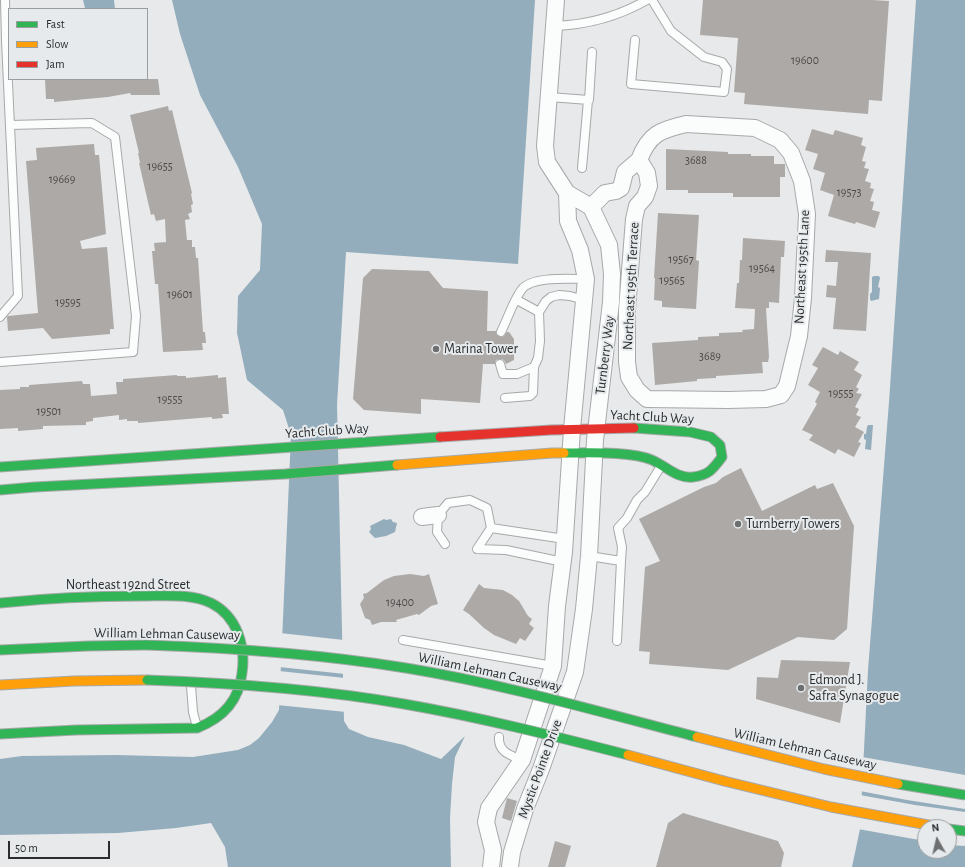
<!DOCTYPE html>
<style>
body{margin:0}
#map{position:relative;width:965px;height:867px;overflow:hidden;background:#e7e9eb;font-family:"Alegreya Sans",sans-serif}
canvas{display:block}
.legend{position:absolute;left:8px;top:8px;width:140px;height:72px;box-sizing:border-box;background:#e6eaec;border:1px solid #9b9ea0;margin:0;padding:5px 7px;list-style:none;font-size:12px;color:#2b2c2d}
.legend li{display:flex;align-items:center;gap:8px;height:20px}
.legend b{width:20px;border:1px solid #9b9ea0}
.north{position:absolute;left:917px;top:819px;width:40px;height:40px;box-sizing:border-box;background:#e6eaec;border:1px solid #9b9ea0;border-radius:50%;rotate:352deg;font-size:11px;font-weight:700;line-height:16px;text-align:center;color:#2b2c2d}
.north::after{content:'';display:block;margin:auto;width:14px;height:18px;background:#6d6e70;clip-path:polygon(50% 0,100% 100%,50% 72%,0 100%)}
.scale{position:absolute;left:8px;top:841px;width:102px;height:18px;box-sizing:border-box;border:2px solid #2b2c2d;border-top:0;padding-left:5px;font-size:12px;line-height:14px;white-space:nowrap;color:#2b2c2d;-webkit-text-stroke:3px #e6eaec;paint-order:stroke}
</style>
<div id="map">
<canvas width="965" height="867"></canvas>
<ul class="legend">
<li><b style="height:5px;background:#30b455"></b>Fast</li>
<li><b style="height:5px;background:#ff9f0a"></b>Slow</li>
<li><b style="height:5px;background:#e5322d"></b>Jam</li>
</ul>
<div class="north">N</div>
<div class="scale">50 m</div>
</div>
<script>
const context = document.querySelector('canvas').getContext('2d');
context.lineJoin = 'round';
function paint(path, color) {
  context.fillStyle = color;
  context.fill(path, 'evenodd');
}
function strokePath(path, color, width, dash) {
  context.strokeStyle = color;
  context.lineWidth = width;
  context.lineCap = dash ? 'butt' : 'round';
  context.setLineDash(dash || []);
  context.stroke(path);
}
function label(font, color, halo, rows, align = 'center') {
  context.font = font + ' "Alegreya Sans",sans-serif';
  context.lineWidth = 4;
  context.setLineDash([]);
  context.textBaseline = 'middle';
  context.strokeStyle = halo;
  context.fillStyle = color;
  for (const [text, x, y, turn = 0] of rows) {
    context.save();
    context.translate(x, y);
    context.rotate((+turn || 0) * Math.PI / 180);
    context.textAlign = isNaN(turn) ? turn : align;
    if (halo) context.strokeText(text, 0, 0);
    context.fillText(text, 0, 0);
    context.restore();
  }
}
paint(new Path2D(`
 M83 0H114L115 9H87L85 8Z
 M172 0H535L518 264 346 252 337 405 344 721 349 729 368 737 404 745 441 759 465 736 455 757 452 784 450 818 451 867H228L225 847 211 823 176 828 118 833 0 835V759L22 756 116 755 193 757 238 750 250 745 259 738 272 722 279 710 291 435 283 410 247 380 237 333 238 296 260 270 262 224 238 167 200 95 180 34Z
 M916 0H965V867H852L860 829 868 670 889 402ZM925 827H949V851H925Z
 M874 276H879L880 278 878 287 880 288 879 299 871 301 870 299V294L872 292V277Z
 M868 425H873L871 450 865 449 866 440 864 439V434H866L867 427Z
 M384 519 386 520 391 519 393 522 397 523 395 532 386 536 375 538 369 532 371 529 370 526Z`), '#94adbc');
paint(new Path2D(`
 M280 633 344 640 345 674 279 667Z
 M279 671 345 678 346 712 277 705Z
 M862 757 965 775V809L907 800 860 791Z
 M860 795 915 805 965 812V846L949 845V827H925V841L858 829Z`), '#e7e9eb');
paint(new Path2D(`
 M703 0H872L889 1 882 101 869 100 868 114 744 104 745 93 734 92 738 38 700 35Z
 M45 79H158L160 95H131L130 93 108 97 54 102V99H46Z
 M168 106 169 111 172 110 192 193 191 194 193 204 191 205 192 212 188 214 190 219 185 220 187 240H192V247H195L196 258H198L203 332H205L206 343H202L203 350 163 352 158 284H155L152 251H155L154 243 166 242 165 219 156 221 154 214 151 215 139 163H140L138 153H139L130 115Z
 M812 129 833 135 835 130 863 138 861 145 866 147 862 161 866 162 864 168 869 169 865 181 871 183 870 188 874 189 870 201 874 202 872 210 880 212 875 228 856 222 855 224 828 216 834 195 820 190 825 173 813 169 818 154 805 150Z
 M94 144 95 155H99L106 234 80 241 82 249 107 247 114 329H110V334L52 339 43 328 8 331 7 317 8 316 38 313 26 161 37 160 36 148Z
 M666 149 728 152V154H751V156H774V164H785V177H780V197H733V193H688V190H666Z
 M658 213 699 215 696 260 699 261 696 309 662 307V301L654 300 655 278H654Z
 M743 238 785 241 784 257H781L779 303 769 302V308H766L769 357 768 362H762L763 373 716 376V378L697 379V381L655 385 652 343 698 340V337L719 336V333L743 332 742 330 754 329 755 309 735 308 737 283H739L740 260H742Z
 M826 250 871 253 866 331 833 329 836 298 826 297 827 285 836 286 838 262H825Z
 M372 269 429 271 443 288 488 291 487 331H496L497 335 501 337 504 336 507 332H509L514 339V360L506 364 504 360 501 359 496 360 495 364H483L480 403 421 399V414L364 410 353 399 363 278Z
 M823 347 838 355 840 351 859 362 854 370 862 375 856 387 859 389 856 393 862 394 855 407 859 409 856 415 861 417 855 427 864 432 858 442 861 443 854 457 838 449 835 454 809 440 813 435 802 430 817 404 815 402 820 392 808 385 818 368 812 365Z
 M177 375V376H186V378L218 375V378L226 377 229 414H222L223 418 212 419V417L138 423V421H127V419L119 420V415L93 418V421L86 422V425L43 426V429L18 431V428L0 429V390L20 389V387H29V385L82 381 83 384H90L91 396 117 394 116 382H123V379Z
 M741 468 762 511 815 485 817 489 833 483 854 526 847 629 834 640 798 637 728 670 649 664 650 652 639 651 645 567 660 561 639 519 704 487 716 483 723 477Z
 M410 574 424 576 429 574 438 604 431 606 419 615 417 614 396 620 397 622H381L372 625 370 620 365 618 360 604 364 598 363 594 367 593 384 580 394 576Z
 M479 584 484 588 503 590 512 595 519 601 528 616 532 619 529 624 534 628 525 641 520 638 516 644 494 635 484 628 469 614 463 610Z
 M781 660 850 662 840 723 756 699 757 677 778 678Z
 M507 798 517 801 511 821 502 818Z
 M683 813 778 841 784 853 781 867H656L668 823Z
 M555 841 571 846 565 867H548Z`), '#ada9a6');
const lane = new Path2D(`
 M554 26C586 25 619 16 647 0
 M635 40 631 84 724 92 727 69 722 62 704 57 671 31 652 0
 M549 97 589 100 592 52
 M582 168 588 100
 M517 300 539 312
 M0 317 18 296 6 41 5 0
 M501 332C508 318 513 301 522 289 533 276 570 279 586 279
 M0 362 133 352 136 316 115 137 92 123 10 125
 M500 364 503 374H517L534 367
 M505 398 530 396 533 393 534 367 538 358 540 341 539 312 546 301 551 297 559 295 570 296 584 300
 M491 528 565 539
 M445 544 437 532 438 515 448 503 470 500 487 508 491 528 477 549
 M477 549 506 550 563 562
 M589 556 621 561 617 641
 M621 561 622 547 618 528 627 518 637 500 645 492 661 466
 M403 640 553 666
 M191 686 193 712 197 727
 M499 737C498 752 510 755 522 760`);
const street = new Path2D(`
 M686 124 755 128 780 140 791 153 802 181 807 214 803 298 799 336 787 386 781 395 766 399 728 400 647 399 637 390 629 377 627 362V310L634 219 637 206 645 197 649 186 647 173 639 160C649 134 660 130 686 124Z
 M591 207 605 193 616 191 621 188 625 172 639 160
 M422 517 438 515
 M491 867 493 850 486 822 489 808 522 760 553 666 557 606 564 552 572 429 586 279 580 250 568 221 567 193
 M510 867 512 852 525 809 541 769 575 672 584 609 589 556 595 440 611 302 612 274 609 245 591 207 567 193 547 162 545 146 556 0`);
const fast = new Path2D(`
 M564 453C587 453 632 451 652 460 666 466 677 479 693 477 709 475 713 469 722 457L720 445 711 437 690 432 634 428
 M0 467 440 437
 M0 490 35 487 285 474 397 465
 M0 603C47 598 95 596 142 596 164 596 191 593 211 603 237 616 246 646 242 673 239 701 223 718 197 728L76 730 0 734
 M0 650 88 646 147 645
 M949 829 965 831`);
const slow = new Path2D(`
 M397 465 552 453H564
 M0 685 74 681 147 680
 M724 781 831 807 939 827`);
const jam = new Path2D(`
 M440 437 551 430 634 428`);
strokePath(lane, '#a7a8aa', 10);
strokePath(street, '#a7a8aa', 18);
strokePath(fast, '#a7a8aa', 11);
strokePath(slow, '#a7a8aa', 11);
strokePath(jam, '#a7a8aa', 11);
strokePath(lane, '#fbfcfc', 8);
strokePath(street, '#fbfcfc', 16);
strokePath(fast, '#30b455', 9);
strokePath(slow, '#ff9f0a', 9);
strokePath(jam, '#e5322d', 9);
const fastBridge = new Path2D(`
 M147 645C234 648 320 654 406 668 504 684 600 712 697 737
 M147 680C233 683 319 689 404 704 479 717 554 736 628 755
 M898 784 965 795`);
const slowBridge = new Path2D(`
 M697 737 824 769 898 784
 M628 755 724 781`);
strokePath(fastBridge, '#a7a8aa', 11, []);
strokePath(slowBridge, '#a7a8aa', 11, []);
strokePath(fastBridge, '#30b455', 9);
strokePath(slowBridge, '#ff9f0a', 9);
for (const [x, y, r, color] of [
 [436,349,4,"#6d6e70"],
 [738,524,4,"#6d6e70"],
 [801,688,4,"#6d6e70"]
]) {
  const dot = new Path2D();
  dot.arc(x, y, r, 0, 2 * Math.PI);
  context.fillStyle = color;
  context.fill(dot);
  strokePath(dot, '#e6eaec', 1.5);
}
label('12px', '#4c4b4b', null, [
 ["19600",805,60],
 ["3688",696,160],
 ["19655",160,166],
 ["19669",62,179],
 ["19573",849,192],
 ["19567",681,259],
 ["19564",762,268],
 ["19565",672,280],
 ["19601",180,294],
 ["19595",68,302],
 ["3689",710,356],
 ["19555",841,393],
 ["19555",170,399],
 ["19501",49,411],
 ["19400",400,602]
]);
label('14px', '#2b2c2d', '#e6eaec', [
 ["Northeast 195th Lane",802,267,-87],
 ["Northeast 195th Terrace",631,286,-87],
 ["Turnberry Way",605,355,-83],
 ["Yacht Club Way",652,417,3],
 ["Yacht Club Way",327,431,-4],
 ["Northeast 192nd Street",128,585],
 ["William Lehman Causeway",167,634,1],
 ["William Lehman Causeway",490,672,12],
 ["William Lehman Causeway",805,749,13],
 ["Mystic Pointe Drive",540,769,-70]
]);
label('14px', '#2b2c2d', '#e6eaec', [
 ["Marina Tower",444,349],
 ["Turnberry Towers",746,524],
 ["Edmond J.",809,680],
 ["Safra Synagogue",809,696]
], 'left');
</script>
